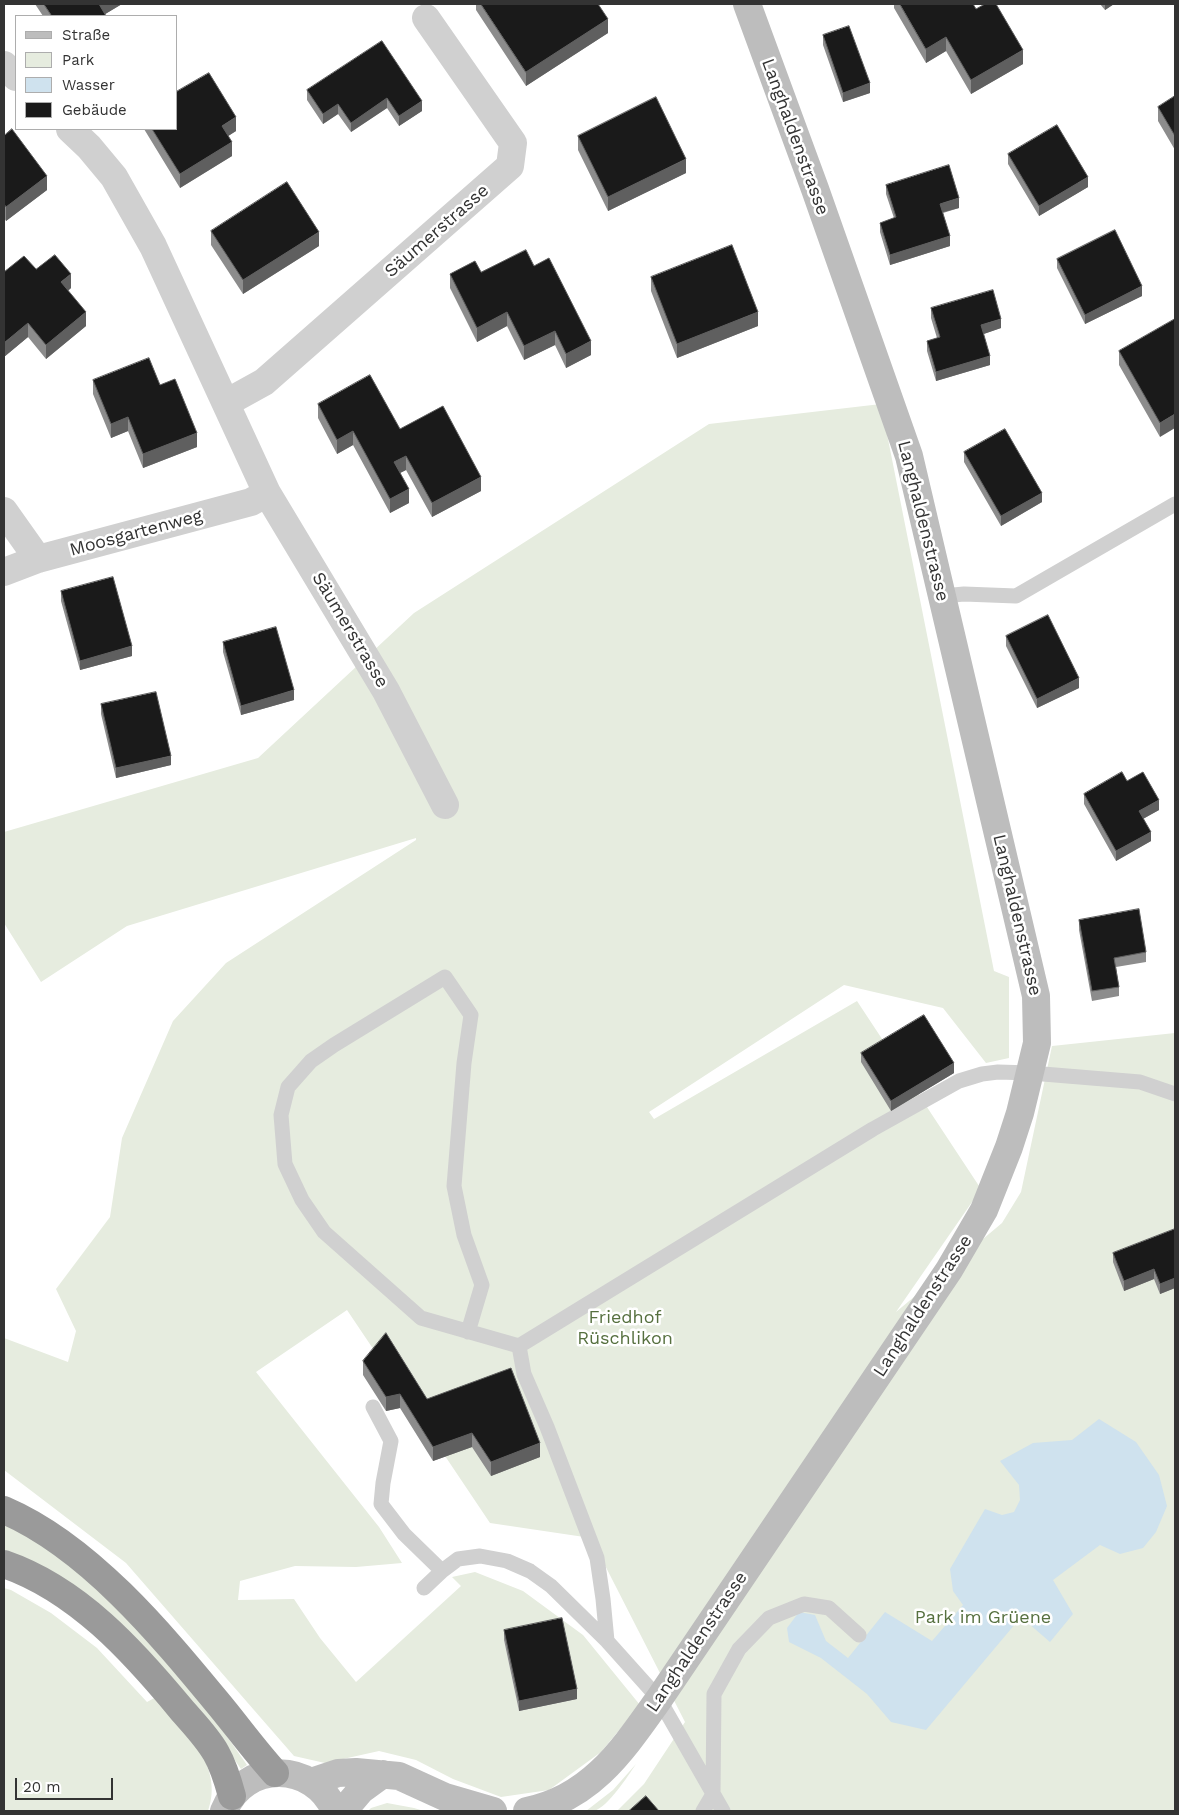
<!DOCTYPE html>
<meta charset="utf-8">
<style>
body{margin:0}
#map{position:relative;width:1179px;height:1815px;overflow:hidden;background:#fff;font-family:"Work Sans",sans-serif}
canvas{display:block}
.frame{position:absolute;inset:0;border:5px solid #333;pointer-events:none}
.legend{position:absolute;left:15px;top:15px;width:162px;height:115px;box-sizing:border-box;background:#fff;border:1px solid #adadad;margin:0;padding:6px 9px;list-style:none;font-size:15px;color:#333}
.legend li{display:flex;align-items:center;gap:10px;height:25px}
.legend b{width:25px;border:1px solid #adadad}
.scale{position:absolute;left:15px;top:1778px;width:98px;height:22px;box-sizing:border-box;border:2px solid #333;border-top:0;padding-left:6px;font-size:15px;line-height:18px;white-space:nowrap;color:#333;-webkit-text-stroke:4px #fff;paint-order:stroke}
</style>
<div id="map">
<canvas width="1179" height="1815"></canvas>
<div class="frame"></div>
<ul class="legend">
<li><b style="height:6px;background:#bdbdbd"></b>Straße</li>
<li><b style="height:14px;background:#e6ecdf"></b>Park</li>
<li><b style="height:14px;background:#cfe2ee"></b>Wasser</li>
<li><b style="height:14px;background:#1a1a1a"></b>Gebäude</li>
</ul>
<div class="scale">20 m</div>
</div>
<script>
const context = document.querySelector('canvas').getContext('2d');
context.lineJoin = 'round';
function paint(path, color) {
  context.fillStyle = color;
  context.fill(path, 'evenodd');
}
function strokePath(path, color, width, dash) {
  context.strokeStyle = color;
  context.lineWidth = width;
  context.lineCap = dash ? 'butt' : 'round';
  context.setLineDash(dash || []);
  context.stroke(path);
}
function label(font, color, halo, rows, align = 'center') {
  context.font = font + ' "Work Sans",sans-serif';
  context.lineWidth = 5;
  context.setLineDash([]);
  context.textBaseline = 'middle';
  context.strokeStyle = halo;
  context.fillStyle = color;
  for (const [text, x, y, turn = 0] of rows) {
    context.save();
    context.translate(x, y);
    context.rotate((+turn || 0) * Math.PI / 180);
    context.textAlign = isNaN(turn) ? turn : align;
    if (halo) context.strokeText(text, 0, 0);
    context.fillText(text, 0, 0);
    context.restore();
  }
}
paint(new Path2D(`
 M881 404 994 971 1009 977V1058L986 1063 943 1008 844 985 649 1112 654 1119 857 1001 981 1189 896 1312 1002 1223 1021 1192 1052 1046 1175 1033V1811H617L644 1784 685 1722 591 1538 490 1523 347 1310 256 1372 379 1527 402 1563 356 1567 295 1566 240 1581 238 1600 294 1599 320 1638 356 1682 461 1586 452 1577 475 1572 523 1591 583 1635 640 1705 601 1752 549 1790 501 1797 453 1779 416 1760 379 1751 325 1763 294 1756 126 1563 4 1470V1338L68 1362 76 1331 56 1289 110 1217 122 1138 173 1021 226 963 416 840V838L127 926 41 982 4 923V832L258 758 414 613 709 424ZM504 1640 577 1699 519 1711Z
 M4 1522 49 1547 100 1588 173 1666 212 1715 247 1765 241 1769 218 1736 12 1553 4 1550Z
 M4 1588 11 1590 51 1613 97 1648 147 1702 158 1696C183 1728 225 1766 208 1811H4Z
 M636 1764C628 1776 608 1807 594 1811 592 1812 589 1811 586 1811L613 1790Z
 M387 1803 414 1808 424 1811H368L371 1808Z`), '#e6ecdf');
paint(new Path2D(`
 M1099 1419 1136 1442 1159 1475 1167 1506 1156 1532 1143 1548 1120 1554 1100 1545 1053 1580 1073 1614 1050 1642 1021 1617 926 1730 891 1722 867 1694 821 1658 789 1642 787 1628 799 1612 815 1615 826 1641 848 1658 885 1612 932 1641 963 1605 953 1591 950 1569 985 1509 1002 1515 1014 1512 1020 1500 1019 1485 1000 1461 1033 1443 1072 1440Z`), '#cfe2ee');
strokePath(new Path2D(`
 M943 596 964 594 1016 596 1175 504
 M468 1332 482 1285 464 1235 454 1186 464 1063 471 1015 445 977 334 1045 311 1061 288 1087 281 1115 285 1164 302 1200 324 1232 421 1318 519 1346 873 1129 959 1081 982 1074 998 1072 1031 1073 1140 1082 1175 1094
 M519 1346 524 1374 547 1427 597 1558 603 1599 607 1641
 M373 1407 391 1441 383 1483 381 1504 404 1534 442 1571
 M424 1588 442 1571 458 1559 480 1556 507 1561 530 1571 551 1586 607 1641 659 1699 723 1811
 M703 1811 713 1794 714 1694 739 1649 769 1618 804 1604 829 1608 859 1635`), '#d0d0d0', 15);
strokePath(new Path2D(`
 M4 65 16 77
 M70 129 89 147 114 177 153 246 267 493 386 691 445 805
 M226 403 264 382 510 166 513 143 426 18
 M4 511 38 559
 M4 572 38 559 251 502 267 493`), '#d0d0d0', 28);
strokePath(new Path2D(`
 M311 1782 338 1773 356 1772 399 1776 445 1797 493 1811
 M224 1811C244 1760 314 1761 335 1811
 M343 1811 361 1790 383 1774
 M527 1811C592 1798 624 1748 659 1699L949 1270 984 1210 1009 1147 1020 1113 1037 1043 1036 996 909 456 815 189 747 4`), '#bdbdbd', 28);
strokePath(new Path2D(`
 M4 1510C88 1546 160 1633 217 1702 237 1726 254 1750 275 1773
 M4 1564C77 1589 133 1651 181 1709 193 1723 207 1737 216 1753 224 1767 228 1781 232 1796`), '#9a9a9a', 28);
paint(new Path2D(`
 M35 4H122L105 14 106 16H43Z
 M476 4H598L608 33 526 86 476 10Z
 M894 4H973L976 9 1023 64 971 94 946 51 926 63 894 8Z
 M1100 4H1114L1105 10Z
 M823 35 870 93 843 102 823 45Z
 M382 41 422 111 399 126 387 108 351 132 338 114 323 124 307 100V90Z
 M1175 96V150L1158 121V107Z
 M144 129H176L236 131 228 136 232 156 180 188Z
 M4 136 47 190 6 221 4 218Z
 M578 136 686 173 608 211 578 150Z
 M1008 154 1088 187 1039 216 1008 164Z
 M886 185 959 208 943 213 950 246 890 265 880 232V223L894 218 886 194Z
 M211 231 319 246 243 294 211 245Z
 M1057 259 1142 296 1085 324 1057 268Z
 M534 266 591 355 566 368 555 345 524 360 507 326 477 342 450 288V274L481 272Z
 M36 269 71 288 68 291 86 326 46 359 28 337 4 357Z
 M651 277 758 326 677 358 651 291Z
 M931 308 1001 328 983 334 990 365 936 381 927 351V341L937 338 931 318Z
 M1175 319 1160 437 1119 365V351Z
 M93 380 160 385 197 447 143 468 128 431 111 438 93 394Z
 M318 404 400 429 481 491 432 517 406 470 400 473 409 503 390 513 353 445 337 454 318 418Z
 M964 452 1042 502 1001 526 964 462Z
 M61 591 132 656 80 670 61 601Z
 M1006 636 1079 688 1037 708 1006 646Z
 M223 642 294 700 241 715 223 652Z
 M101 704 171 765 116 778 101 714Z
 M1127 781 1159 810 1143 819 1151 841 1116 861 1084 804V794Z
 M1079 920 1146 952V962L1116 967 1119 987V996L1092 1001 1079 930Z
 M861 1053 954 1073 891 1111 861 1062Z
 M1175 1229V1288L1160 1294 1154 1279 1124 1291 1113 1262V1253Z
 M363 1361 427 1399 540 1457 491 1476 472 1447 433 1461 400 1408 386 1411 363 1375Z
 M504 1630 577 1699 519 1711 504 1640Z`), '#8c8c8c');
paint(new Path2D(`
 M99 4H122L102 16Z
 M1105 4H1114L1105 10Z
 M608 19V33L526 86V72Z
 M946 37V51L926 63V49Z
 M1023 50V64L971 94V80Z
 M870 83V93L843 102V93Z
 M387 98V108L351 132V123Z
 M422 101V111L399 126V116Z
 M338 104V114L323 124V114Z
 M236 117V131L222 140V126Z
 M232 142V156L180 188V174Z
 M686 159V173L608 211V197Z
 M47 176V190L6 221V207Z
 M1088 177V187L1039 216V206Z
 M959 198V208L940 213V204Z
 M319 232V246L243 294V280Z
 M950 236V246L890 265V255Z
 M71 274V288L61 296V282Z
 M1142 286V296L1085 324V315Z
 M86 312V326L46 359V345Z
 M507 312V326L477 342V328Z
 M758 312V326L677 358V344Z
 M1001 319V328L981 335V325Z
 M28 323V337L4 357V343Z
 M555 331V345L524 360V346Z
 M591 341V355L566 368V354Z
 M990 356V365L936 381V372Z
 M1175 414V428L1160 437V423Z
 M128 417V431L111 438V424Z
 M353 431V445L337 454V440Z
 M197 433V447L143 468V454Z
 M406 456V470L394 476V462Z
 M481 477V491L432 517V503Z
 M409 489V503L390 513V499Z
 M1042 493V502L1001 526V516Z
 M132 646V656L80 670V661Z
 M1079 678V688L1037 708V699Z
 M294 690V700L241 715V706Z
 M171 756V765L116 778V768Z
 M1159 800V810L1139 821V811Z
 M1151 832V841L1116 861V851Z
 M954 1063V1073L891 1111V1101Z
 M1154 1269V1279L1124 1291V1281Z
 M1175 1278V1288L1160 1294V1284Z
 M400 1394V1408L386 1411V1397Z
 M472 1433V1447L433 1461V1447Z
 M540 1443V1457L491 1476V1462Z
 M577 1689V1699L519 1711V1701Z`), '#5f5f5f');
const building = new Path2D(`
 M44 4H100H99L106 16H52Z
 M481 4H598L608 19 526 72Z
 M900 4H973L976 9 985 4H996L1023 50 971 80 946 37 926 49Z
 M849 26 870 83 843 93 823 35Z
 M382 41 422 101 399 116 387 98 351 123 338 104 323 114 307 90Z
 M209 73 236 117 222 126 232 142 180 174 152 129H176V92Z
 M1175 96V136L1158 107Z
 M656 97 686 159 608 197 578 136Z
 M1057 125 1088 177 1039 206 1008 154Z
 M12 129 47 176 6 207 4 204V136Z
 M949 165 959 198 940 204 950 236 890 255 880 223 896 217 886 185Z
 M287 182 319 232 243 280 211 231Z
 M1115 230 1142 286 1085 315 1057 259Z
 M732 245 758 312 677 344 651 277Z
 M526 250 534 266 549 258 591 341 566 354 555 331 524 346 507 312 477 328 450 274 475 261 481 272Z
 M55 255 71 274 61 282 86 312 46 345 28 323 4 343V272L24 256 36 269Z
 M993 290 1001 319 981 325 990 356 936 372 927 341 940 337 931 308Z
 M1175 319V414L1160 423 1119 351Z
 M149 358 160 385 175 379 197 433 143 454 128 417 111 424 93 380Z
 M370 375 400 429 443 406 481 477 432 503 406 456 394 462 409 489 390 499 353 431 337 440 318 404Z
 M1005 429 1042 493 1001 516 964 452Z
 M113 577 132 646 80 661 61 591Z
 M1048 615 1079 678 1037 699 1006 636Z
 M276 627 294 690 241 706 223 642Z
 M156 692 171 756 116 768 101 704Z
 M1122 772 1127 781 1143 772 1159 800 1139 811 1151 832 1116 851 1084 794Z
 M1139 909 1146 952 1114 958 1119 987 1092 991 1079 920Z
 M924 1015 954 1063 891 1101 861 1053Z
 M1175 1229V1278L1160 1284 1154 1269 1124 1281 1113 1253Z
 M386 1333 427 1399 511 1368 540 1443 491 1462 472 1433 433 1447 400 1394 386 1397 363 1361Z
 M562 1618 577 1689 519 1701 504 1630Z
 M646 1796 659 1811H629Z`);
paint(building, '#1a1a1a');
strokePath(building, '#5f5f5f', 1);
label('18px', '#333', '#fff', [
 ["Langhaldenstrasse",795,137,70],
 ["Säumerstrasse",437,231,-41],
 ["Langhaldenstrasse",923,521,76],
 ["Moosgartenweg",136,533,-15],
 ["Säumerstrasse",350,630,59],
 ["Langhaldenstrasse",1017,915,77],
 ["Langhaldenstrasse",923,1306,-57],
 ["Langhaldenstrasse",697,1642,-56]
]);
label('18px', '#56703f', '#fff', [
 ["Friedhof",625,1318],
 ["Rüschlikon",625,1339],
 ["Park im Grüene",983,1618]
]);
</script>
